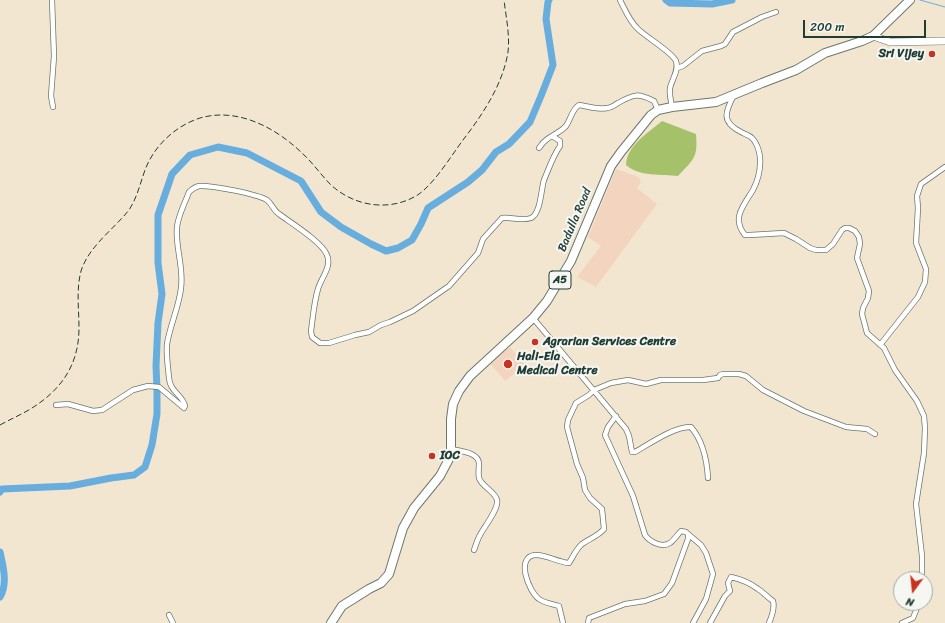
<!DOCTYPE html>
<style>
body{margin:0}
#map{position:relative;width:945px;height:623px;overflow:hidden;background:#f3e6d0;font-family:Sriracha,sans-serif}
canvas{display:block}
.north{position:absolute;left:893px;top:571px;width:40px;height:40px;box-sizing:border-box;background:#f6f6f2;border:1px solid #a0aca6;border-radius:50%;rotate:195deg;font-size:11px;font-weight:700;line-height:16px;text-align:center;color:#1f3d34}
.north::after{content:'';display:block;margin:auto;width:14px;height:18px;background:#c8321e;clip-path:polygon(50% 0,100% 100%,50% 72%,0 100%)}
.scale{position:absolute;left:803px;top:20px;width:123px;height:18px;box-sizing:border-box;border:2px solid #1f3d34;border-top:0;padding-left:5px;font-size:12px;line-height:14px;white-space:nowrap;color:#1f3d34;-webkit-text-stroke:3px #f6f6f2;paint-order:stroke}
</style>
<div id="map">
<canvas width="945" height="623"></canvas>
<div class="north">N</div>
<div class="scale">200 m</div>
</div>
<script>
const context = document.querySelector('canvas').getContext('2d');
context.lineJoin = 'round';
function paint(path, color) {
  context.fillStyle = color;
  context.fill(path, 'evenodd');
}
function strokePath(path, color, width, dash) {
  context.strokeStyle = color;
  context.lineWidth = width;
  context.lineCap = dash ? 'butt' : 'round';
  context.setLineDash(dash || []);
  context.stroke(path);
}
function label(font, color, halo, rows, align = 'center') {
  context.font = font + ' Sriracha,sans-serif';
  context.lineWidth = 4;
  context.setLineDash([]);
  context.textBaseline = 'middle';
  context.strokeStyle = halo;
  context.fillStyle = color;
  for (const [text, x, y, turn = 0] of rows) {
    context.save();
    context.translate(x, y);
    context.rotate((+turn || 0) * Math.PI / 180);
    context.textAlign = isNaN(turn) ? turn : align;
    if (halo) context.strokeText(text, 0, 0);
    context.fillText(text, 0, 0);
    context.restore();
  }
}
paint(new Path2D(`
 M616 169 639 177 641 183 637 188 657 204 596 287 577 277 601 246 588 237Z
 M510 347 525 365 505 381 490 363Z`), '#f3d4bf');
paint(new Path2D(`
 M662 121 696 134C698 158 694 159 678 176 662 174 639 177 626 165 627 145 648 133 662 121Z`), '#a5c26a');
strokePath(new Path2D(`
 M920 0 945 7`), '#67adde', 1);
strokePath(new Path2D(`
 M666 0 670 3 712 4 732 0
 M0 492 2 489 70 486 111 478 134 475 145 467 152 445 157 414V389L156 366 158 323 162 294 158 263V215L172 174 190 155 218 147 247 153 301 181 321 212 341 227 371 244 386 251 398 248 412 240 421 224 428 208 468 182 482 170 496 152 509 144 530 122 541 96 553 65 546 19 548 2 549 0
 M0 552C3 565 8 584 0 597`), '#67adde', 7);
const street = new Path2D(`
 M52 0 54 56 51 96 53 107
 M620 0C625 10 630 22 638 29 646 37 672 52 676 61 679 71 672 79 670 88 669 94 671 101 672 107
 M677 68 683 66 702 51 721 46 725 44 733 32 762 17 776 12
 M734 95C725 112 721 122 741 132 744 134 749 135 752 138 758 144 761 156 760 164 760 173 757 182 753 190 744 205 731 218 745 235H750L784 233 796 239 810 248 816 250H826L833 244 842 230 845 228H849L855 231 859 237 860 244 857 258 869 291 868 298 863 308 862 314 867 333 884 348 895 370 917 401 924 416 925 428 924 453 916 504 922 556V579
 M539 148C541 146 542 143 545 141 551 135 560 133 566 126 571 119 572 109 579 105 587 106 598 110 607 108 611 108 615 105 618 103 634 94 638 93 654 101L658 110
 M533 318 626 429 629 436 632 452H635C649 444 675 426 691 427 703 441 707 461 708 478
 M880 345 918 297 925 282 926 269 916 243 918 208 917 196 921 184 945 167
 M56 405 68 404 93 411 102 410 133 390 148 386 159 387 184 408 185 406C183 395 170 392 169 378 168 367 166 354 167 344 170 325 179 307 181 288 184 267 175 247 177 227 178 216 185 203 189 192 192 189 195 187 199 186 211 185 257 194 267 200 272 204 274 211 279 214 291 223 322 242 327 255 332 267 321 278 318 289 314 302 313 317 311 331L312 337 320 343H329L355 335 369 332 381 325 390 322 413 311 449 286 478 253 483 239 502 218C510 217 523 221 531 218 541 213 541 189 544 180 549 168 553 156 560 146V141L552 136
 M451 449C459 451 478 452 479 463 479 468 478 474 479 478 482 487 495 491 497 500 499 509 484 527 480 535 477 540 476 545 474 550
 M688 534 701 545 706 553 713 574 706 599 693 623
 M169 615 173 623
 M563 623 559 606C553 604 544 603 539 599 529 592 515 557 535 555 545 554 557 562 569 563 573 557 576 549 582 544 589 539 598 536 604 529L602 509 590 498 585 490 583 478 577 464 567 427 568 420 576 403 589 395 594 390 611 383 628 380 646 384 661 380H703L718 378 720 375 723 374H739L746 376 763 390 804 411 846 427 867 429 875 434
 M588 623 589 618 625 604 645 601 664 594 672 583 688 539V534L686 532 681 531C678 534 674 540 670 543 662 548 650 542 645 535L633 496 605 435 608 427 616 416
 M710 623 725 596 730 591 728 583 731 577C740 579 750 583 758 589 763 592 767 597 773 601 775 608 772 616 769 623
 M902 623 913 618 919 603`);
const primary = new Path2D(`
 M873 36 890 42 945 41`);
const highway = new Path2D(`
 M331 623 342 606 369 589 381 583 389 574 403 528 414 508 440 476 449 459 451 449V419L453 404 459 391 470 376 533 318 547 301 571 261 611 166 621 152 651 115 658 110 672 107 716 102 762 83 796 70 825 53 862 41 873 36 910 0`);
strokePath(street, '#69786b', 6);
strokePath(primary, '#69786b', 8);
strokePath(highway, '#69786b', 10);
strokePath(street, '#fff', 4.5);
strokePath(primary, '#fff', 7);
strokePath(highway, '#fff', 8);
strokePath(new Path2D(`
 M0 425C9 420 18 416 27 411 60 392 79 366 79 328 79 309 76 290 81 271 89 246 113 230 129 210 137 198 140 184 145 170 154 146 175 126 200 118 238 107 276 128 302 153 313 163 321 175 331 185 354 206 388 212 416 196 433 186 451 156 463 140 483 114 503 84 508 52 510 35 506 17 504 0`), '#1f3d34', 1, [6, 3]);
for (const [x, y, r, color] of [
 [932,54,4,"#c8321e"],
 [535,342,4,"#c8321e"],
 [508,364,5,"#c8321e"],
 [432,456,4,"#c8321e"]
]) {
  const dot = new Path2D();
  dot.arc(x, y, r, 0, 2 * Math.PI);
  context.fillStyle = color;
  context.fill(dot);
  strokePath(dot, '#f6f6f2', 1.5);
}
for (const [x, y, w] of [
 [560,280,22]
]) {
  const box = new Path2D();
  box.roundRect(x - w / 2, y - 9, w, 18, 3);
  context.fillStyle = '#f6f6f2';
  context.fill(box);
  strokePath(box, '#1f3d34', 1);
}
label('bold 11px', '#1f3d34', null, [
 ["A5",560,280]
]);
label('bold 12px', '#1f3d34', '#f6f6f2', [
 ["Sri Vijey",924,54,"right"],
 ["Agrarian Services Centre",543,342],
 ["Hali-Ela",517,357],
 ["Medical Centre",517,371],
 ["IOC",440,456]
], 'left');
label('12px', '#1f3d34', '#f6f6f2', [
 ["Badulla Road",575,220,-67]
]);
</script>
